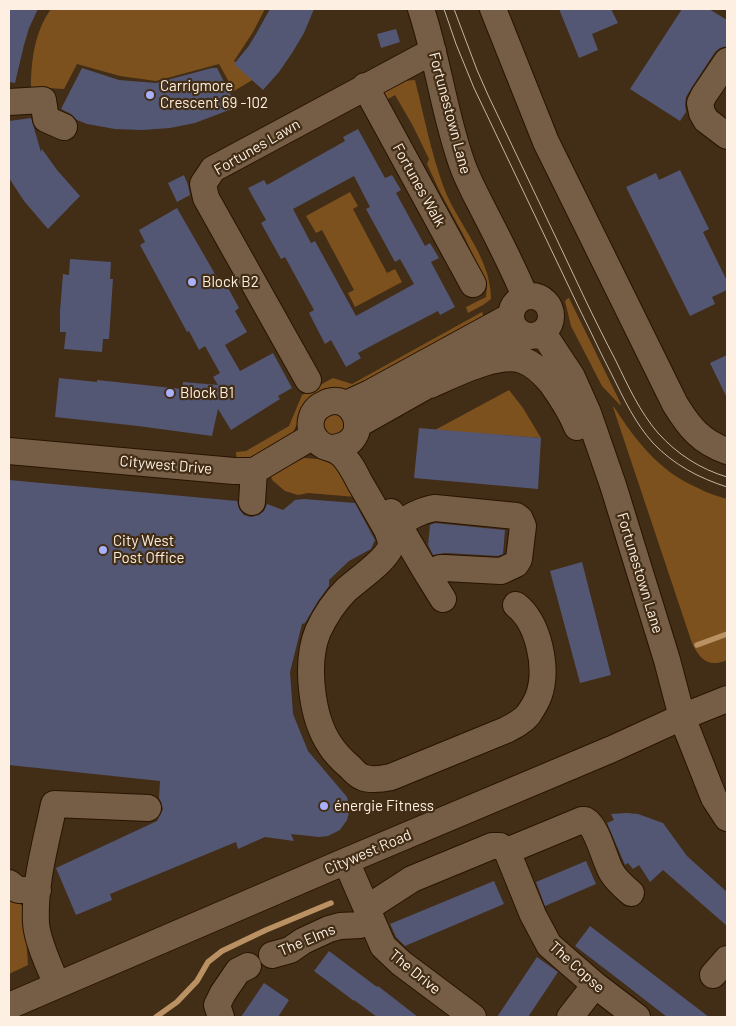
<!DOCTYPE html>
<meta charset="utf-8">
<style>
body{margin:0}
#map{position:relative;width:736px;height:1026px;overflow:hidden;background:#422d16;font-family:Barlow,sans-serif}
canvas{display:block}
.frame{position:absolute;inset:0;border:10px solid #fdefe1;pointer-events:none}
</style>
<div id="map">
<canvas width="736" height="1026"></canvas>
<div class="frame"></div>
</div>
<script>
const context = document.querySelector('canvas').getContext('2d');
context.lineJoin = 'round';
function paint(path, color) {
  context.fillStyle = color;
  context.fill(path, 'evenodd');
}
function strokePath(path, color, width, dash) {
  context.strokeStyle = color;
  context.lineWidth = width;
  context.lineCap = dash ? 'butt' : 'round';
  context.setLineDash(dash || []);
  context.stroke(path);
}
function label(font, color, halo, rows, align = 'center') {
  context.font = font + ' Barlow,sans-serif';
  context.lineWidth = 4.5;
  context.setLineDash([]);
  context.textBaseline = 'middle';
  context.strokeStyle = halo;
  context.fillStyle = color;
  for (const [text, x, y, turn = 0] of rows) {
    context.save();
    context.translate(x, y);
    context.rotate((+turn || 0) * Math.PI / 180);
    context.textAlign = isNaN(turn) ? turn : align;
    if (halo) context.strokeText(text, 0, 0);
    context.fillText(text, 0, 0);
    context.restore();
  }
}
paint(new Path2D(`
 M51 9H265L253 32 234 61 254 79 234 91 219 64 156 81 120 76 77 64 64 89 31 87C31 60 35 31 51 9Z
 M415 80C424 116 431 153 444 188 458 225 491 257 491 299L483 305 468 313 466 307 486 297 487 286 465 238 440 192 427 164 429 159 413 126 395 95 383 102 382 91 391 82Z
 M350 192 358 206 353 209 387 273 395 269 402 282 355 307 348 293 354 290 322 230 316 233 306 216Z
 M568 298H569L621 404 620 405 602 386 571 326 565 301Z
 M482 312 484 317 301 417 293 432 276 445 255 458 237 463 236 452 246 451 289 426 302 395 333 378 352 384Z
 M509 390 523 408 541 438 435 430Z
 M614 407C636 441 660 472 698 488 707 493 717 496 727 499V660C709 668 700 660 692 643L613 407Z
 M336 413 345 419 343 433 329 435C319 423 324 418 336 413Z
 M304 458 318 459 334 464 356 497 308 493 298 495 285 491 273 481 271 477 275 473Z
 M13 896 23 907 25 923 28 965 9 974V902Z`), '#7d511e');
strokePath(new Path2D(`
 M697 645 727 634
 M156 1017 177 1002 197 981 208 962 222 951 266 930 331 903`), '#ba9162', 5.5);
paint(new Path2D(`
 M9 9H38L29 28 24 45 15 83 9 82Z
 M270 9H314L304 33 292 53 279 72 263 90 234 64 248 47 256 34Z
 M559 9H611L618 23 592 34 598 50 579 58Z
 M682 9H709L727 20V46L720 48 715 52 692 87 686 97 685 105 686 112 680 121 630 89Z
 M396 29 400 42 381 48 377 34Z
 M82 68 119 80 156 83 212 68H217L237 107 195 123 170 128 142 130 115 129 87 124 77 120 71 114 61 109Z
 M31 118 41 152 42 149 57 170 80 196 48 229 24 201 9 178V121Z
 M358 129 385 178 392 175 401 190 396 193 425 246 430 243 439 258 431 262 455 307 440 315 438 311 384 339 358 353 361 358 346 367 331 340 325 344 309 313 314 310 285 257 281 259 261 223 266 220 248 188 264 180 267 185 345 141 343 137ZM354 176 370 207 366 209 395 262 400 259 414 284 356 316 315 241 311 243 293 209Z
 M680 170 709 229 703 232 727 281V290L712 297 715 304 690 316 626 187 656 173 659 180Z
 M184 175 188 185 190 195 177 202 168 183Z
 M177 208 223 288 227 286 239 308 235 311 247 332 225 345 240 371 273 353 292 388 278 396 280 399 231 430 218 409 212 436 138 426 55 417 59 378 97 382V380L182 389 183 382 218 385 213 377 220 373 205 346 199 350 189 331 187 332 140 245 145 242 139 230Z
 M70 259 111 262 110 279H113L109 339H103L102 352 64 349 66 332H60V311L63 274 69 275Z
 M727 355V398L710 363Z
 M419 428 541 438 538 489 414 478Z
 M9 480 237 501 239 509 244 515 251 517 259 515 264 511 267 504 283 510 295 500 304 499 355 503 375 540 371 549 349 561 329 580V586L318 601 305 623 302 624 290 672 293 714 308 751 347 797 350 809 347 820 340 830 328 836 319 837 291 834 294 841 265 837 238 849 236 842 110 894 112 900 76 915 56 868 157 821 163 809 161 802 159 798 160 781 9 765Z
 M435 523 505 530 503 554 498 556 445 553 433 555 428 545 430 525Z
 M582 562 611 675 580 683 550 571Z
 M627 813 638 814 663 823 687 856 727 892V926L663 870 650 882 639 865 633 869 628 863 625 865 607 823 614 820 611 814Z
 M586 861 596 884 545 906 536 882Z
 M494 881 504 904 405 946 396 937 390 924Z
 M590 926 688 1001 709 1017H667L622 982 575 946Z
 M329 951 377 987 378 986 418 1017H377L354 1000V1001L314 971Z
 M537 957 558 972 528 1017H497Z
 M264 983 289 1000 278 1017H241Z`), '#535774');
const minor = new Path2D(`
 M421 9C438 60 444 114 462 164 468 181 477 197 485 213 499 240 513 268 525 296
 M493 9 546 142 675 404C689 427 701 442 727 451
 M727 61 704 95 700 103 702 113 706 120 727 136
 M365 86 473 284
 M9 102 43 100 46 119 64 127
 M511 316a20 20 0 1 1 40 0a20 20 0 1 1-40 0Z
 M543 333 572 377 588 413 613 485 667 660 682 717 714 798 727 818
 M478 357 503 343 522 334
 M308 380 206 198 203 184 213 169 433 51
 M430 385C453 375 497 352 522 360 534 364 544 374 552 384 562 398 571 412 577 427
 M346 404 370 393 511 316
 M357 425 444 376
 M332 448C377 444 354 385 322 405 316 408 312 414 311 420 309 430 314 441 324 446 330 449 336 449 341 454 349 461 355 473 360 483 369 498 378 514 387 530 389 535 392 542 390 548 385 561 357 580 346 590 334 602 325 616 318 631 305 662 311 717 330 745 335 753 343 761 350 767 353 770 357 775 362 777 371 781 382 779 391 777L506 730C514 726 522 722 528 715 532 709 537 701 539 695 548 668 539 623 516 605
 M9 451 234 471H254L313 436
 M252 502 254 471
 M391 512 425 570 443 599
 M399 527C402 525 403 523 405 521 411 515 427 509 435 508L516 516 520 519 523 526 519 559 516 564 501 571 445 568H440L428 575
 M507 851 582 820H585C598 827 604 860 612 873 617 881 624 887 631 893
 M346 861 383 946 401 963 473 1017
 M9 883 18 890H38
 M367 908 375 903 412 879 492 846H500L507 851 533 915 549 945 595 985 637 1017
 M272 955 290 950 303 941 329 929 340 926 360 925 371 920
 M713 975 727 959
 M57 985C50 968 37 941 36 923 34 883 46 843 54 804L148 808
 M9 1006 346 861 612 749 682 717 727 699
 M221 1017 217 1005 223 993 238 971 248 966
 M570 1017 595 985`);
strokePath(minor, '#281400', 28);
strokePath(minor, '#765e46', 26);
strokePath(new Path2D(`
 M444 9 456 44 474 88C509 162 545 236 580 310 591 332 601 354 612 375 624 399 635 423 653 443 674 465 699 478 727 487
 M454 9 477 70 488 95C520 162 552 229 584 297 594 318 605 340 616 361 628 386 640 412 658 433 677 454 700 469 727 477`), '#c5b5a4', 1);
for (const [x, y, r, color] of [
 [150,95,5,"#a9b0fc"],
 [192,282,5,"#a9b0fc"],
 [170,393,5,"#a9b0fc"],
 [103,550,5,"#a9b0fc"],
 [324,806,5,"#a9b0fc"]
]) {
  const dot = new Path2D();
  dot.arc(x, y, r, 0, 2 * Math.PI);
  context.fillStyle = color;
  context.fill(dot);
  strokePath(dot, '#422d16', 2);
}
label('15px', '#fdefe1', '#422d16', [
 ["Carrigmore",160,86],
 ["Crescent 69 -102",160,103],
 ["Block B2",202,282],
 ["Block B1",180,393],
 ["City West",113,541],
 ["Post Office",113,558],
 ["énergie Fitness",334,806]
], 'left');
label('15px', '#fdefe1', '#422d16', [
 ["Fortunestown Lane",450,113,75],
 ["Fortunes Lawn",257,147,-30],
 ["Fortunes Walk",419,185,61],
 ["Citywest Drive",166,465,5],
 ["Fortunestown Lane",640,573,73],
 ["Citywest Road",368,852,-23],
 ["The Elms",307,940,-23],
 ["The Copse",577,967,42],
 ["The Drive",415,972,39]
]);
</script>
